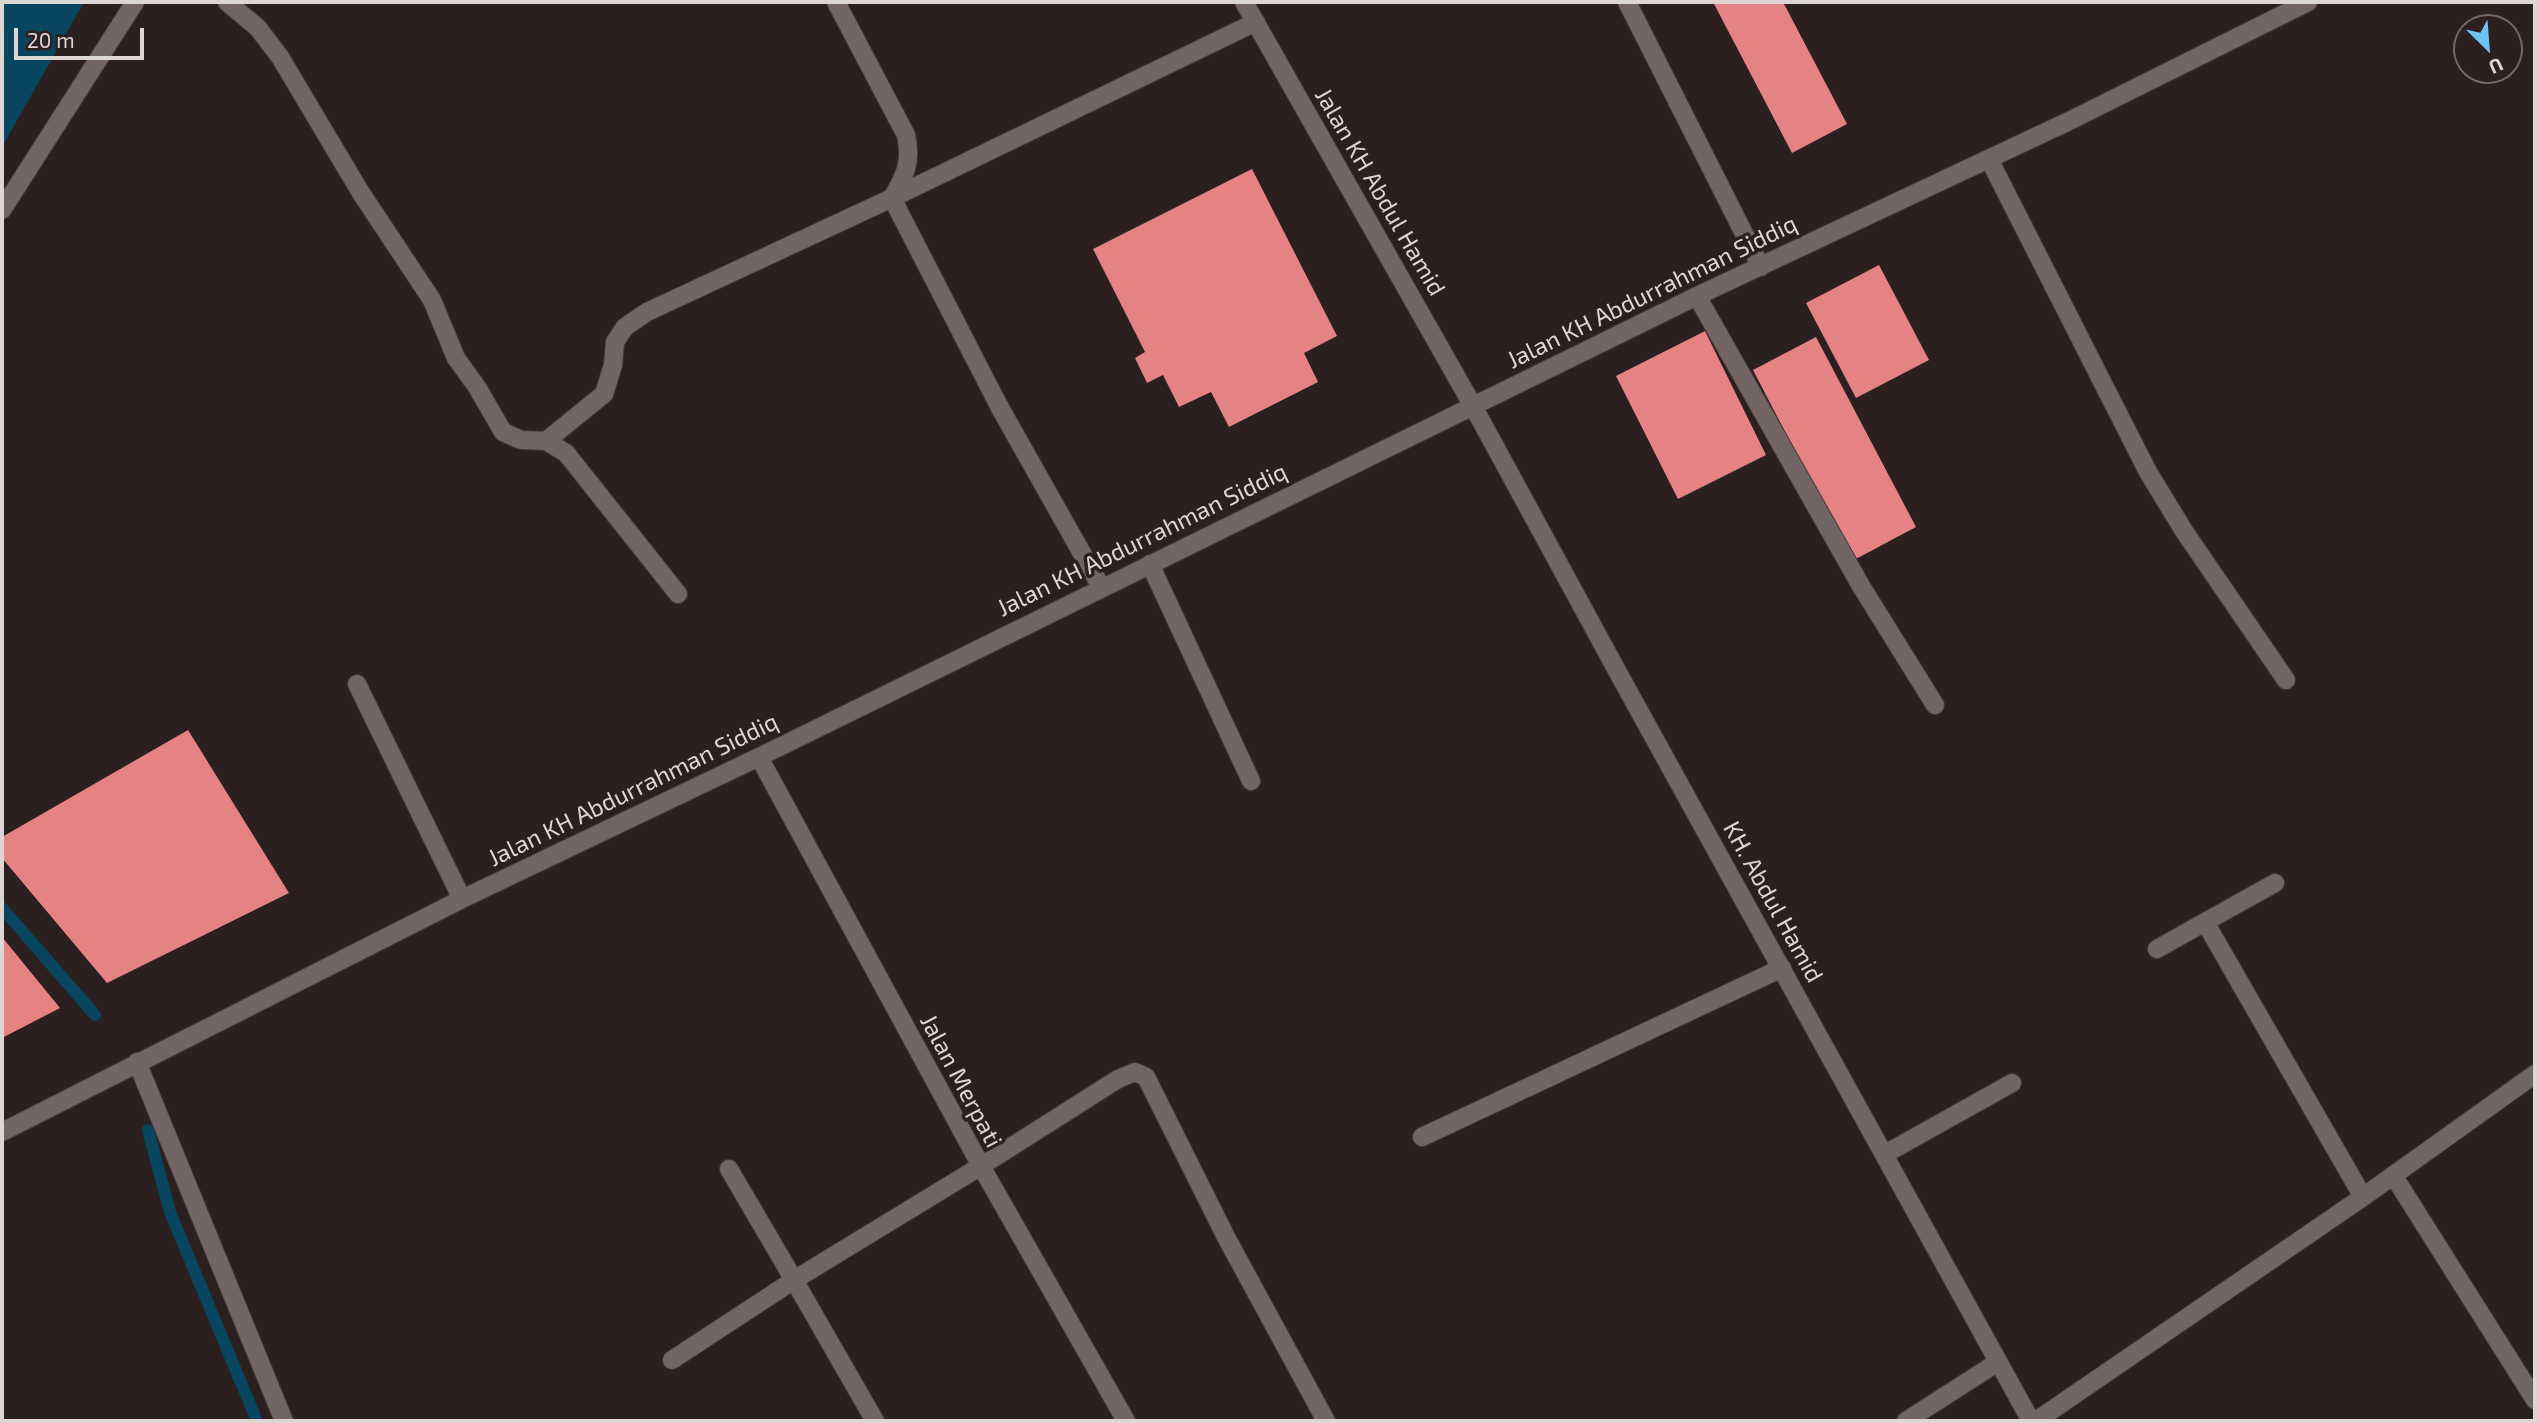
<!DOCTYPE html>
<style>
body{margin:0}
#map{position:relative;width:2537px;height:1423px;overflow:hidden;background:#2b1f1f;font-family:"Exo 2",sans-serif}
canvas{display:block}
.frame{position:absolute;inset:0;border:4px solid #ded5d5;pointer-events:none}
.north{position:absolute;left:2453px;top:14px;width:70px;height:70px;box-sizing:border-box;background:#2b1f1f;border:2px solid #736868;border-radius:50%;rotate:155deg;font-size:19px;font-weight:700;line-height:28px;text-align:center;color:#ded5d5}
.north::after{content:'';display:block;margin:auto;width:24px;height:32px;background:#6bc3f2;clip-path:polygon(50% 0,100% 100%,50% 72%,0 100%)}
.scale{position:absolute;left:14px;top:28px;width:130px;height:32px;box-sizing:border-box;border:4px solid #ded5d5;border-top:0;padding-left:9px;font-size:21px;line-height:24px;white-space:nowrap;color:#ded5d5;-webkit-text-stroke:5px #2b1f1f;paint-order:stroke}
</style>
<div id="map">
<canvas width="2537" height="1423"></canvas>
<div class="frame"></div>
<div class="north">U</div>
<div class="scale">20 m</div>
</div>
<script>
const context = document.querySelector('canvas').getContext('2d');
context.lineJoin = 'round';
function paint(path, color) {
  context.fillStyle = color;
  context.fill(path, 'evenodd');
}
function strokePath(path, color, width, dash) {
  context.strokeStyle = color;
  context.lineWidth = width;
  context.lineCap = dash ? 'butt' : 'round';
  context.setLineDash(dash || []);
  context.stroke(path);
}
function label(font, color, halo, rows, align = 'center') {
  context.font = font + ' "Exo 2",sans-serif';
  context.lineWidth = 7;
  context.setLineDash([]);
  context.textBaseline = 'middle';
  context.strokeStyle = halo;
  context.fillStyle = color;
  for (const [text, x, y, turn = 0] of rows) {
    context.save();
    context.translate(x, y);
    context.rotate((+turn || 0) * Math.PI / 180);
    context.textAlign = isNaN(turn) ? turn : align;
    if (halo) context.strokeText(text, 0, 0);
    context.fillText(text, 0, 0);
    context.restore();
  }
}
paint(new Path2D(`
 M2 2H84L2 147Z`), '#08455f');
strokePath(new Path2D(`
 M2 908 95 1015
 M148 1130 170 1212 257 1421`), '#08455f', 12);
paint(new Path2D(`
 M1713 2H1783L1847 124 1792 153Z
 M1252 169 1337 336 1304 353 1318 382 1229 427 1211 392 1179 407 1163 375 1147 383 1135 358 1145 352 1093 249Z
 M1879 265 1929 360 1856 398 1806 303Z
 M1705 331 1766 455 1678 499 1616 376Z
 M1816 337 1916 527 1852 561 1753 370Z
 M188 730 289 893 107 983 2 858V837Z
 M2 937 60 1008 2 1038Z`), '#e58384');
const minor = new Path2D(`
 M227 2 258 28 280 57 361 193 432 300 456 358 477 387 503 432 521 440 546 441 566 453 678 594
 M836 2 906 135C912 162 905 176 892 198L999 406 1101 587
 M1244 2 1473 406 1621 678 2031 1421
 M1627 2 1761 267
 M1989 159 2148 472 2184 531 2286 680
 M2 210 135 2
 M1697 296 1861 586 1935 705
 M546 441 604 394 613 365 615 342 625 327 647 312 892 198 1256 22
 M1150 564 1251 781
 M357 684 462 899
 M759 757 981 1166 794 1280 875 1421
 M2205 922 2275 883
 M2157 949 2205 922 2363 1197
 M137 1062 284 1421
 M2 1132 462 899 759 757 1697 296 2067 122 2308 2
 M1422 1137 1782 968
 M1885 1154 2012 1083
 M2393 1175 2535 1400
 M672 1360 794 1280 729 1169
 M1126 1421 981 1166 1118 1079 1135 1072 1146 1077 1226 1237 1326 1421
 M1906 1421 1998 1362
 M2036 1421 2363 1197 2535 1074`);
strokePath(minor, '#443a3a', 20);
strokePath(minor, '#746565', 18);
label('24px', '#ded5d5', '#2b1f1f', [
 ["Jalan KH Abdul Hamid",1380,192,60],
 ["Jalan KH Abdurrahman Siddiq",1652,292,-26],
 ["Jalan KH Abdurrahman Siddiq",1142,540,-26],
 ["Jalan KH Abdurrahman Siddiq",633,790,-26],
 ["KH. Abdul Hamid",1773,902,61],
 ["Jalan Merpati",961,1081,62]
]);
</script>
